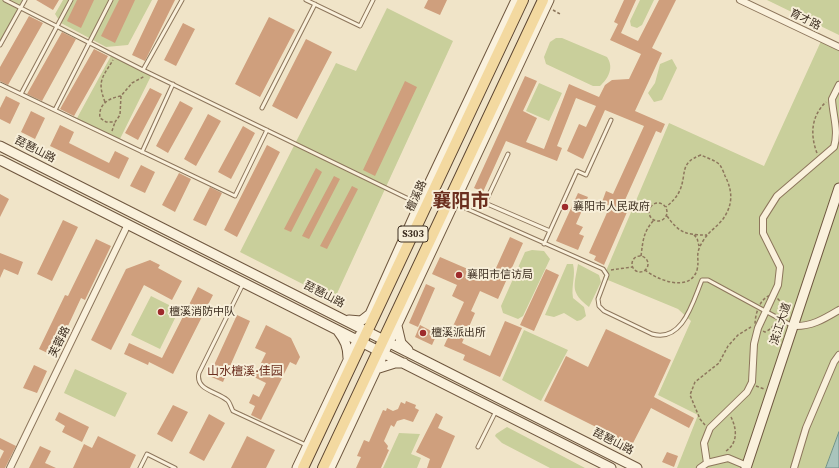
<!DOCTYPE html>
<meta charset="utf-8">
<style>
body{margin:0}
canvas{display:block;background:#f0e4c8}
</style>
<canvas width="839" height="468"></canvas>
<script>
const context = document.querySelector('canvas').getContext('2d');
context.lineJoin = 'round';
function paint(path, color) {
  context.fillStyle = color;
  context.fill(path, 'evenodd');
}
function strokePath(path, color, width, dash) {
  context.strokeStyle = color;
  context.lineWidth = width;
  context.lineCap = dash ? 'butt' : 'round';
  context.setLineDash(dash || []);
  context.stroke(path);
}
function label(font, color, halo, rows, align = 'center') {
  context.font = font + ' "Source Serif 4","Noto Sans SC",serif';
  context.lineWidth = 4;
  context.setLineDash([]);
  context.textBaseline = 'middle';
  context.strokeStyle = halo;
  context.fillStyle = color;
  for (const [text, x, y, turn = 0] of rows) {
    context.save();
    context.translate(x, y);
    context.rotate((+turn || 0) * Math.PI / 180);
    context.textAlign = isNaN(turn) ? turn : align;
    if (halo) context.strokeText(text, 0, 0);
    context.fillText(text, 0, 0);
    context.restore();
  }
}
paint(new Path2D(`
 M0 0H25L0 45Z
 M63 0H152L128 45 106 47 61 23 55 14Z
 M640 0H654L642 25 637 28 631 26 630 21Z
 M767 0H839V35Z
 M387 8 453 41 334 300 240 252 336 63 356 71Z
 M556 38H562L607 57C614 67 609 78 600 86H593L546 64 544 57 550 42Z
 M822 39 839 47V432L826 468H677L698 415 658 395 691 321 678 309 603 278 669 123 764 166Z
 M112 54 152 74 119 141 76 120Z
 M672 59 677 68 662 100 654 102 648 93 655 83 660 64Z
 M539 83 562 93 549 121 526 111Z
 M532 250 544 251 550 259 523 316 518 319 503 313 501 306 525 252Z
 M567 264H573C576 276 571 285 573 298L584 307 586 316 581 320 577 321 564 313 554 317 545 315Z
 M578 264 599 275 601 282 589 307C570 292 574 287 578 264Z
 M151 296 179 310 160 349 131 335Z
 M524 330 568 350 541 401 502 380Z
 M75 369 127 393 115 417 64 393Z
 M507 427 585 468H550L502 443 495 436 496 434Z
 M399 433 420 434 411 454 421 458 417 468H383Z`), '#c9cf9b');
const water = new Path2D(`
 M839 432V468H826Z`);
paint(water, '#a9c4bc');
strokePath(water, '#6f938a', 1);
paint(new Path2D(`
 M36 0H59L53 10Z
 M77 0H94L81 28 67 21Z
 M119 0H135L115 43 101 36Z
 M158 0H175L145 61 132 55Z
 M428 0H447L440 15 424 8Z
 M624 0H636L621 33 638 41 659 0H676L652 48 662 53 635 111 665 124 661 133 656 131 625 200 631 203 604 265 594 260 596 256 589 253 610 206 602 202 606 191 613 194 644 126 605 110 583 159 567 151 579 124 586 127 596 106 576 98 557 146 562 148 557 161 506 141 483 192 474 188 525 76 537 81 523 111 537 118 526 142 544 149 569 84 599 97 605 85 612 80 629 79 641 54 610 40 618 24 614 22Z
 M29 16 43 23 8 85 0 81V67Z
 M269 17 295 30 260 97 235 84Z
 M183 23 195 29 176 66 164 60Z
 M62 32 76 39 42 101 27 94Z
 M306 39 332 52 297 119 272 106Z
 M94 49 108 56 74 116 60 109Z
 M405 81 417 87 375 176 363 170Z
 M150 88 162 94 138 140 125 133Z
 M6 96 20 103 10 124 0 119V108Z
 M180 101 193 108 168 153 156 146Z
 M31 111 45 118 35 139 21 132Z
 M208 114 221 121 196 166 184 159Z
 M60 125 74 132 69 143 109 163 115 151 129 158 119 179 50 146Z
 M243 126 255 133 231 179 218 172Z
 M267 145 280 152 237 237 224 230Z
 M141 165 155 172 145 193 130 186Z
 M316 168 322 172 291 232 284 229Z
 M179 173 191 179 175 212 162 205Z
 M334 176 340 179 309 239 302 236Z
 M352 186 358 189 327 249 320 246Z
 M210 187 222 193 206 226 193 220Z
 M578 193 588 197 576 224 583 227 579 234 584 236 578 250 556 241Z
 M0 194 9 199 0 217Z
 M63 220 78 227 52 281 37 274Z
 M510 237 523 243 498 299 480 291 471 311 475 313 462 343 490 356 505 321 522 328 500 377 463 360 465 355 444 346 464 302 452 296 457 285 432 274 440 257 491 279Z
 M96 239 111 246 85 300 81 298 54 356 39 349 65 295 68 296Z
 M0 253 23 262 18 275 4 269 0 278Z
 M150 260 160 265 158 268 182 281 172 300 144 285 111 350 91 340 126 269Z
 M546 269 559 275 534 331 520 325Z
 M426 284 435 288 418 327 409 323Z
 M198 287 213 295 173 374 149 362 148 365 124 354 129 343 162 358Z
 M237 315 250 321 223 382 209 376Z
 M266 325 291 338 300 357 296 365 290 362 261 420 251 415 255 406 249 403 253 394 259 397 266 383 254 377 266 353 255 348Z
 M420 325 437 334 432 345 415 337Z
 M606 329 671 360 654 397 694 418 689 428 651 408 632 445 544 401 566 356 588 367Z
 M34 365 47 371 37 393 23 388Z
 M406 401 416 405 415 408 419 410 413 422 404 419 397 421 394 427 391 425 384 441 388 446 387 449 389 450 381 468H356L361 457 357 456 364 440 369 442 383 410 386 411 387 408 393 411 398 409 401 402 405 404Z
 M173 405 188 412 172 442 157 434Z
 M59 412 89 427 82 442 62 432 65 426 55 420Z
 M436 413 443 417 438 428 455 436 441 468H427L430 459 416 452Z
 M209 414 225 423 204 461 189 453Z
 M98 436 136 455 130 468H73L84 444 92 448Z
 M247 436 275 450 266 468H231Z
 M0 438 16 446 5 468H0V459L4 451 0 449Z
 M40 446 51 451 45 463 56 468H29Z
 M667 452 678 456 674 467 662 462Z`), '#cf9f7d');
const lane = new Path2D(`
 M5 0 143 70
 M182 0 143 70 419 204
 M306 0 360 26 373 0
 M0 45 25 0
 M0 84 235 196 267 130
 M21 94 71 0
 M262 108 315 4
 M55 110 111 0
 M142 152 173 84
 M508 154 485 203 550 231
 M456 204 603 269 607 275 598 299 599 306 604 311 652 334C683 343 693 301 702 280H708L791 325
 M544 244 577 171 586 175 611 120
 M243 284 199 373C195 390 216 391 227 400 230 402 231 408 233 411L306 445
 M478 447 496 411
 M140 468 147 454 175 468`);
const street = new Path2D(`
 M740 0 839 47
 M793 326C811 327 824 319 839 310
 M707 463 704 443 710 428 747 392 752 382 754 344 758 328 778 285 780 267 763 233V218L777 196 834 147C839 130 833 117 832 99L839 85
 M10 468 128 224
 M700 468 707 463 728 458 747 466
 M794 468 806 428 834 362 839 355`);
const secondary = new Path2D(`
 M0 146 637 468
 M0 160 611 468
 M370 314 419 205 516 0
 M349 320 361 321 370 314
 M397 326 401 343 408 350
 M338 331C345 340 348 347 348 358
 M376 369 395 363H404
 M297 468 360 335
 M330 468 549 0
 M746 468 839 188`);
const primary = new Path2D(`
 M303 468 523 0
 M323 468 543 0`);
strokePath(lane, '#8d765c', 5);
strokePath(street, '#8d765c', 8);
strokePath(secondary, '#6f573f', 11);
strokePath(primary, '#5b4430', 12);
strokePath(new Path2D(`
 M553 10 560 14
 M121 96 120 115 115 122H106L100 118C98 104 109 98 121 96L132 83 145 76
 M105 102C97 81 102 78 113 60
 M112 131 115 122
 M817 153C810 135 811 116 826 102
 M649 212a9 9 0 1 1 18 0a9 9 0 1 1-18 0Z
 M667 216C679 233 686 235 707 235
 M694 235 697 238 699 246
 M641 256C643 241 643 232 654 220
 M632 264a8 8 0 1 1 16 0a8 8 0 1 1-16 0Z
 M611 270 632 267
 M645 270C657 280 690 293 697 270 700 258 694 255 703 241 708 232 717 227 723 219 733 205 733 191 725 176 724 173 722 168 720 165 715 160 707 158 701 155 679 163 687 173 680 190 677 197 672 202 666 207
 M774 295 781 302C782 314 776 327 765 332L758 329 755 325C755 314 760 295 774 295Z
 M756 386 764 389
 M705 425 700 419 690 395 695 382 719 363 728 346 738 335 751 327
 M726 451C738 443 737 429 731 417`), '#8d765c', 1.5, [3, 2]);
strokePath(lane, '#faf1dc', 3);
strokePath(street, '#faf1dc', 6);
strokePath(secondary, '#faf1dc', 9);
strokePath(primary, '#f3d9a0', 10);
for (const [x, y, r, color] of [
 [565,207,4,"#9e2a2b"],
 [459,275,4,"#9e2a2b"],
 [161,312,4,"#9e2a2b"],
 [423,333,4,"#9e2a2b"]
]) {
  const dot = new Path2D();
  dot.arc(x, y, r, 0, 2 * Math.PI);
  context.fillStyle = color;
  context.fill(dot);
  strokePath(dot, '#f7eed8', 1.5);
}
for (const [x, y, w] of [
 [413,234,30]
]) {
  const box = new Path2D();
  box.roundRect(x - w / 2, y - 8, w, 16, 3);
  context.fillStyle = '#f7eed8';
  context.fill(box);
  strokePath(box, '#3d2e20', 1);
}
label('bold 10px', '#3d2e20', null, [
 ["S303",413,234]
]);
label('11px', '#3d2e20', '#f7eed8', [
 ["育才路",805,20,26],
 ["琵琶山路",35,150,27],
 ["檀溪路",417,196,-65],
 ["琵琶山路",324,295,27],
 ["滨江大道",781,324,-72],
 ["芙蓉路",60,342,-64],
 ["琵琶山路",613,442,27]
]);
label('11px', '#3d2e20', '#f7eed8', [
 ["襄阳市人民政府",573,207],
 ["襄阳市信访局",467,275],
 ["檀溪消防中队",169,312],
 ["檀溪派出所",431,333]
], 'left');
label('12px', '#6b2e1e', '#f7eed8', [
 ["山水檀溪·佳园",245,372]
]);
label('bold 19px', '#6b2e1e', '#f7eed8', [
 ["襄阳市",461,202]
]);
</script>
